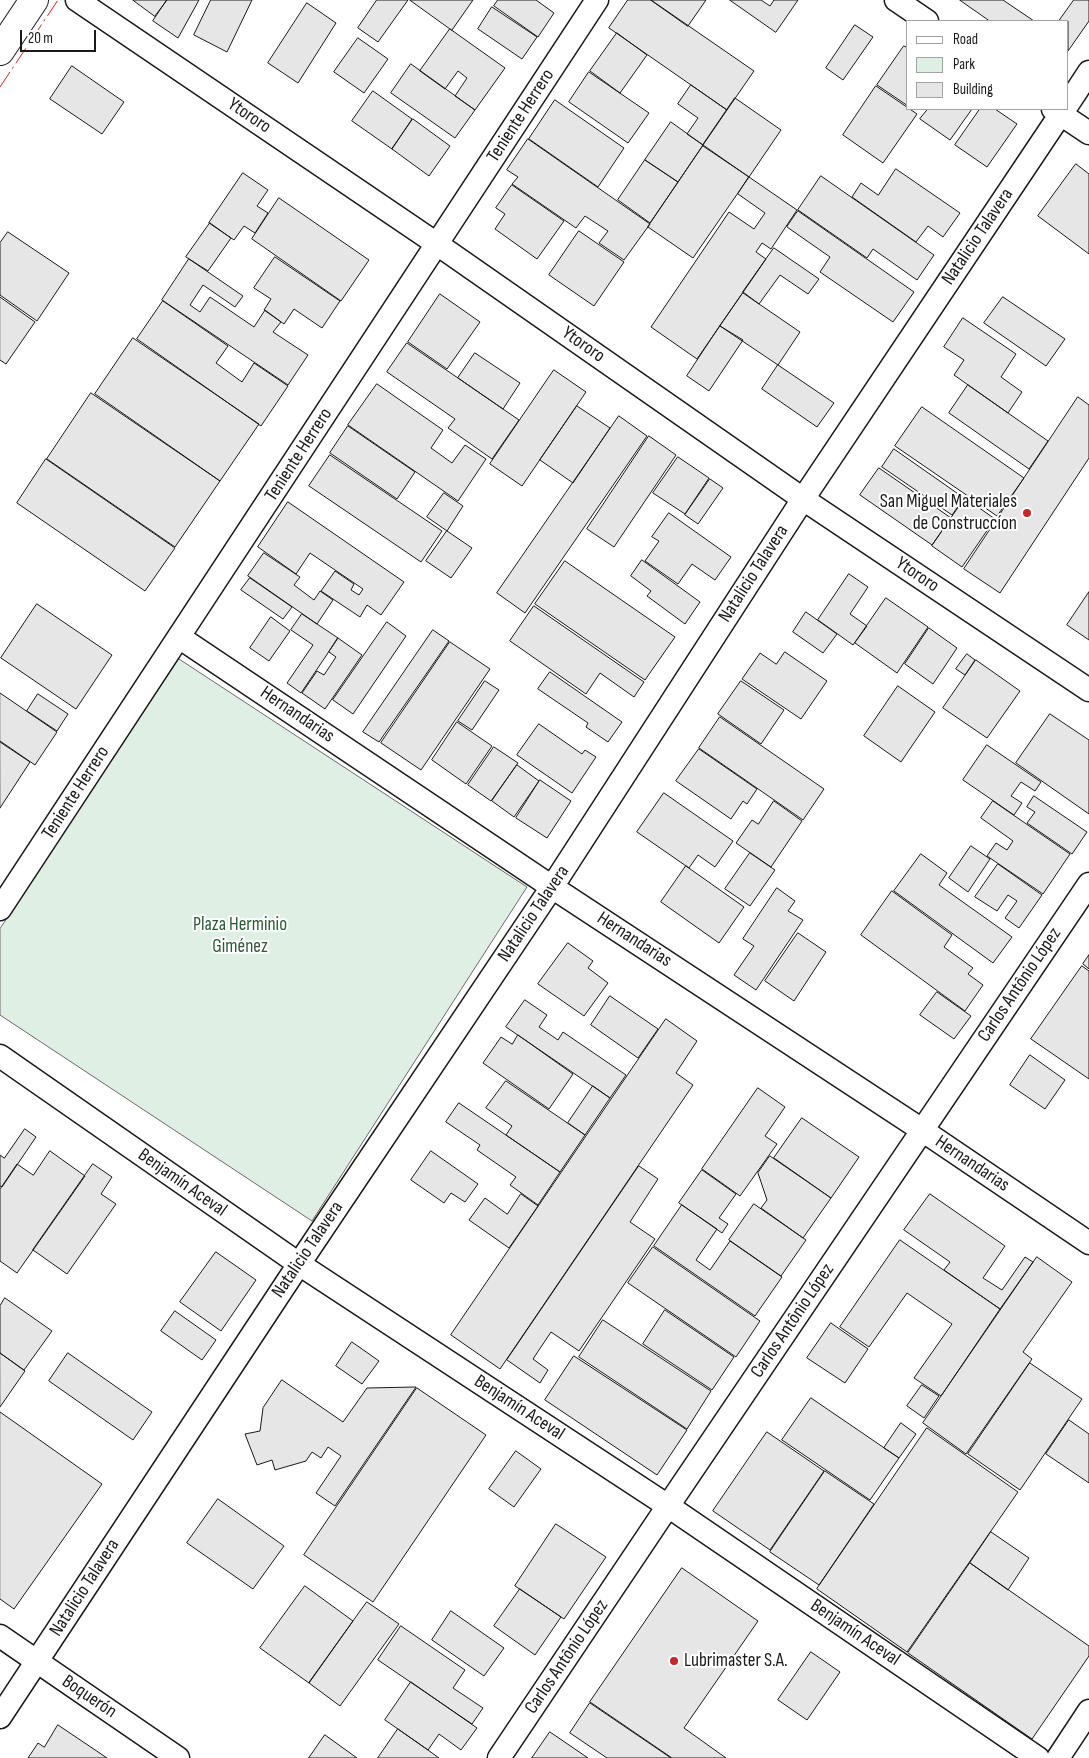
<!DOCTYPE html>
<meta charset="utf-8">
<style>
body{margin:0}
#map{position:relative;width:1089px;height:1758px;overflow:hidden;background:#fff;font-family:"Sofia Sans Condensed",sans-serif}
canvas{display:block}
.legend{position:absolute;left:906px;top:20px;width:162px;height:90px;box-sizing:border-box;background:#fff;border:1px solid #a3a3a3;margin:0;padding:6px 9px;list-style:none;font-size:15px;color:#1a1a1a}
.legend li{display:flex;align-items:center;gap:10px;height:25px}
.legend b{width:25px;border:1px solid #a3a3a3}
.scale{position:absolute;left:20px;top:30px;width:76px;height:22px;box-sizing:border-box;border:2px solid #1a1a1a;border-top:0;padding-left:6px;font-size:15px;line-height:18px;white-space:nowrap;color:#1a1a1a;-webkit-text-stroke:4px #fff;paint-order:stroke}
</style>
<div id="map">
<canvas width="1089" height="1758"></canvas>
<ul class="legend">
<li><b style="height:6px;background:#fff"></b>Road</li>
<li><b style="height:14px;background:#e0efe3"></b>Park</li>
<li><b style="height:14px;background:#e6e6e6"></b>Building</li>
</ul>
<div class="scale">20 m</div>
</div>
<script>
const context = document.querySelector('canvas').getContext('2d');
context.lineJoin = 'round';
function paint(path, color) {
  context.fillStyle = color;
  context.fill(path, 'evenodd');
}
function strokePath(path, color, width, dash) {
  context.strokeStyle = color;
  context.lineWidth = width;
  context.lineCap = dash ? 'butt' : 'round';
  context.setLineDash(dash || []);
  context.stroke(path);
}
function label(font, color, halo, rows, align = 'center') {
  context.font = font + ' "Sofia Sans Condensed",sans-serif';
  context.lineWidth = 4;
  context.setLineDash([]);
  context.textBaseline = 'middle';
  context.strokeStyle = halo;
  context.fillStyle = color;
  for (const [text, x, y, turn = 0] of rows) {
    context.save();
    context.translate(x, y);
    context.rotate((+turn || 0) * Math.PI / 180);
    context.textAlign = isNaN(turn) ? turn : align;
    if (halo) context.strokeText(text, 0, 0);
    context.fillText(text, 0, 0);
    context.restore();
  }
}
const green = new Path2D(`
 M179 659 527 887 312 1221 0 1015V929Z`);
paint(green, '#e0efe3');
strokePath(green, '#6a6a6a', 1);
const building = new Path2D(`
 M133 0H167L155 16Z
 M167 0H199L178 38 153 21Z
 M211 0H252L227 52 194 35Z
 M377 0H408L378 42 358 28Z
 M410 0H473L452 30Z
 M498 0H536L554 13 538 37 494 6Z
 M628 0H651L754 71 727 110 609 28Z
 M651 0H706L688 26Z
 M730 0H761L770 6 774 0H798L776 32Z
 M960 0H1003L1034 21H990Z
 M1074 0H1089V21L1068 51V21H1059Z
 M307 3 336 23 298 83 268 63Z
 M492 7 537 37 522 59 478 29Z
 M855 25 873 37 843 80 826 68Z
 M450 29 505 68 475 110 455 96 467 78 458 71 445 89 420 71Z
 M617 33 647 55 620 93 590 71Z
 M358 38 388 59 364 93 334 72Z
 M904 46 908 48V106L877 85Z
 M411 64 475 110 455 138 391 93Z
 M72 66 124 102 102 134 50 99Z
 M589 72 649 113 628 143 569 102Z
 M691 85 727 110 703 145 687 134 698 118 678 104Z
 M876 86 917 114 883 163 843 135Z
 M373 91 412 119 392 149 352 121Z
 M735 98 781 130 749 177 703 145Z
 M555 100 624 148 598 187 529 139Z
 M928 109H972L950 140 920 119Z
 M980 109H995L1017 124 987 167 955 145Z
 M413 119 450 146 429 176 392 149Z
 M671 122 703 145 678 182 645 160Z
 M528 139 650 224 624 260 599 243 608 231 585 216 576 228 512 184 518 177 507 170Z
 M703 146 749 177 693 258 648 227Z
 M645 160 678 182 650 223 618 200Z
 M1076 164 1089 174V254L1038 216Z
 M896 169 960 213 943 237 928 226 916 242 852 197 861 183 878 195Z
 M243 173 268 190 257 206 268 213 255 233 244 226 234 240 209 223Z
 M821 176 934 255 917 280 873 249 867 258 798 210Z
 M749 177 797 210 771 249 762 243 756 252 766 259 697 359 651 327 729 212 754 229 765 213 738 194Z
 M512 185 564 221 537 259 495 229 505 214 496 208Z
 M279 198 369 260 341 301 252 239Z
 M798 211 914 292 893 322 820 272 830 257 787 227Z
 M210 223 231 238 208 271 186 257Z
 M579 231 624 262 594 306 549 275Z
 M8 232 69 273 37 321 0 295V243Z
 M774 248 819 279 808 294 780 275 759 304 743 292Z
 M275 257 340 301 322 328 294 309 284 324 264 310 271 299 254 288Z
 M189 259 243 296 235 307 203 285 190 305 200 312 210 297 254 327 265 310 281 322 273 332 308 355 288 385 162 300Z
 M743 293 800 332 778 365 720 326Z
 M440 294 480 322 447 369 408 342Z
 M0 297 35 322 6 364 0 360Z
 M1003 297 1065 339 1046 366 984 323Z
 M163 301 228 346 216 363 242 382 254 363 288 386 261 426 137 339Z
 M963 318 1016 354 1001 377 1022 392 1008 413 954 375 964 360 944 347Z
 M720 326 743 340 709 391 687 376Z
 M133 338 259 424 220 481 95 394Z
 M407 343 519 420 492 459 448 428 455 419 387 372Z
 M475 353 520 383 503 409 458 378Z
 M778 365 834 403 817 427 762 389Z
 M554 370 586 392 522 486 490 464Z
 M377 384 443 430 431 448 452 463 465 445 486 459 458 501 348 425Z
 M968 385 1048 441 1029 469 949 413Z
 M91 393 220 481 175 547 47 459Z
 M1078 397 1089 405V458L1000 593 964 569Z
 M577 406 610 428 573 483 540 460Z
 M922 407 1024 478 997 516 895 446Z
 M619 416 647 436 525 613 497 593Z
 M348 426 415 472 397 499 330 453Z
 M649 436 676 455 614 547 587 529Z
 M894 449 964 498 952 515 882 467Z
 M330 455 442 531 421 562 309 486Z
 M678 457 709 478 685 514 653 493Z
 M46 459 175 548 145 591 17 503Z
 M879 468 951 518 932 545 860 495Z
 M710 479 723 488 698 524 685 515Z
 M444 493 463 506 447 531 427 517Z
 M965 498 995 519 962 567 932 546Z
 M288 502 404 582 381 615 367 605 360 617 321 591 335 571 354 584 351 590 359 595 363 589 310 553 296 574 258 547Z
 M669 513 731 557 715 580 692 564 678 584 645 561 659 541 652 537Z
 M447 531 472 548 451 578 426 561Z
 M264 553 300 577 294 585 314 600 320 591 333 600 317 624 248 576Z
 M642 560 700 602 685 624 647 596 651 591 631 576Z
 M565 561 675 637 645 680 535 604Z
 M849 574 868 587 850 614 867 626 853 645 818 620Z
 M250 578 292 607 283 619 241 590Z
 M1089 592V640L1067 625Z
 M886 598 928 627 897 673 855 643Z
 M37 604 112 655 76 709 1 658Z
 M534 606 644 682 634 697 600 673 586 694 510 641Z
 M806 612 837 634 823 653 793 632Z
 M302 614 338 638 301 693 287 683 313 645 291 630Z
 M271 617 290 631 269 661 250 648Z
 M387 622 406 636 353 714 333 700Z
 M929 628 957 648 933 684 905 664Z
 M433 630 449 641 379 742 363 732Z
 M338 638 362 655 325 709 302 693 317 671 324 675 336 657 329 652Z
 M450 642 490 669 421 770 381 743Z
 M785 652 827 681 801 719 742 679 760 653 776 664Z
 M967 654 975 660 965 675 956 669Z
 M976 660 1020 691 987 738 943 708Z
 M550 672 622 722 608 742 586 727 588 723 538 689Z
 M485 681 499 690 472 730 458 721Z
 M741 681 784 710 761 744 718 714Z
 M898 686 935 712 901 762 864 736Z
 M0 693 57 732 35 765 0 741Z
 M38 694 68 714 57 731 27 711Z
 M1050 714 1089 740V814L1016 763Z
 M720 717 824 789 803 820 699 748Z
 M457 722 492 746 466 784 432 760Z
 M539 724 582 754 585 750 596 757 572 793 517 755Z
 M0 742 30 762 0 808Z
 M987 745 1041 782 1035 791 1021 782 1011 796 1022 803 1014 815 963 780Z
 M494 747 518 763 491 801 468 785Z
 M699 749 757 789 747 804 743 801 731 819 676 781Z
 M517 765 539 781 514 817 492 801Z
 M540 780 571 801 547 838 516 818Z
 M664 793 733 841 715 867 698 855 689 868 637 832Z
 M1034 796 1087 832 1072 854 1027 823 1035 812 1027 807Z
 M774 801 802 821 771 867 736 843 752 820 758 824Z
 M993 801 1070 854 1043 894 987 856 996 843 1007 850 1013 841 981 818Z
 M971 846 990 859 968 892 949 878Z
 M750 853 775 870 750 906 725 889Z
 M921 854 947 873 939 885 1012 937 993 963 894 891Z
 M998 864 1042 895 1019 928 1005 918 1017 901 1008 895 997 911 975 897Z
 M686 866 744 907 719 943 661 902Z
 M777 888 795 901 788 911 803 920 756 990 734 975 754 946 743 939Z
 M892 891 952 935 944 947 973 968 968 974 983 985 965 1011 861 935Z
 M798 933 826 952 794 1001 765 981Z
 M568 943 593 961 588 968 608 983 584 1016 538 984Z
 M1089 955V969L1083 964Z
 M1082 966 1089 971V1079L1031 1039Z
 M937 992 971 1016 954 1039 920 1015Z
 M610 996 658 1029 638 1058 591 1025Z
 M525 1000 547 1015 539 1027 558 1040 563 1032 626 1075 610 1098 506 1027Z
 M666 1019 697 1041 676 1073 693 1085 500 1369 451 1335Z
 M518 1035 573 1074 549 1109 483 1063 501 1037 512 1044Z
 M1030 1055 1065 1080 1045 1109 1010 1085Z
 M506 1081 585 1135 560 1172 506 1135 512 1126 486 1108Z
 M593 1086 610 1098 585 1135 568 1123Z
 M758 1088 785 1107 765 1136 777 1144 740 1196 702 1169Z
 M459 1103 560 1172 538 1205 510 1185 516 1177 477 1150 480 1145 446 1122Z
 M802 1118 859 1157 831 1198 774 1158Z
 M25 1129 36 1137 2 1187 0 1186V1155L4 1158Z
 M50 1151 85 1176 17 1273 0 1261V1189L17 1164 33 1175Z
 M431 1151 478 1184 465 1202 451 1193 444 1203 411 1180Z
 M770 1156 831 1198 803 1238 761 1208 767 1200 758 1173Z
 M93 1164 112 1177 101 1194 116 1204 67 1274 33 1250Z
 M639 1166 658 1179 630 1222 655 1239 579 1351 551 1332 533 1359 548 1370 540 1383 507 1360Z
 M702 1170 736 1194 719 1218 728 1224 722 1233 679 1203Z
 M521 1194 538 1206 509 1248 469 1220 485 1198 507 1214Z
 M930 1194 1005 1246 983 1278 1002 1290 1025 1257 1033 1262 1000 1309 944 1270 950 1262 904 1230Z
 M754 1204 806 1240 781 1276 729 1240Z
 M682 1205 717 1229 696 1260 710 1270 730 1241 782 1277 755 1316 654 1246Z
 M900 1240 1000 1309 941 1396 914 1378 952 1324 907 1293 869 1347 840 1327Z
 M653 1247 760 1321 736 1357 628 1283Z
 M216 1252 256 1280 221 1331 180 1302Z
 M1037 1257 1072 1282 1023 1352 1032 1359 966 1454 923 1423Z
 M5 1298 52 1331 24 1370 0 1353V1306Z
 M665 1310 734 1357 712 1390 643 1344Z
 M175 1311 216 1340 202 1360 161 1331Z
 M603 1320 711 1391 687 1429 579 1357Z
 M831 1323 868 1349 845 1383 807 1358Z
 M352 1342 379 1361 362 1384 336 1366Z
 M0 1353 25 1371 0 1407Z
 M68 1353 152 1412 133 1440 49 1381Z
 M574 1356 687 1430 657 1475 545 1400Z
 M1030 1363 1082 1399 1020 1490 968 1454Z
 M282 1380 343 1422 367 1388 416 1387 335 1506 316 1493 341 1456 328 1447 321 1458 312 1452 306 1461 275 1470 272 1460 257 1465 245 1434 260 1431 263 1408Z
 M922 1385 939 1396 924 1418 907 1406Z
 M417 1388 486 1435 373 1602 304 1555Z
 M811 1398 899 1458 870 1500 782 1440Z
 M0 1412 102 1484 14 1609 0 1599Z
 M1069 1420 1089 1434V1483L1046 1454Z
 M901 1423 916 1434 899 1458 884 1448Z
 M927 1428 1018 1492 907 1652 817 1589Z
 M767 1432 824 1471 770 1550 713 1511Z
 M516 1451 541 1469 514 1507 489 1489Z
 M825 1471 874 1504 819 1585 770 1552Z
 M218 1499 284 1546 253 1589 187 1543Z
 M556 1524 606 1557 564 1619 515 1586Z
 M991 1532 1029 1558 1008 1590 970 1563Z
 M970 1563 1089 1646V1656L1032 1739 908 1653Z
 M682 1568 758 1621 684 1728 726 1758H672L590 1702Z
 M305 1586 353 1621 309 1683 260 1648Z
 M520 1589 561 1617 535 1655 494 1626Z
 M367 1602 399 1624 340 1706 309 1683Z
 M451 1611 504 1648 484 1676 432 1640Z
 M401 1626 465 1670 453 1688 483 1708 472 1724 378 1660Z
 M811 1652 840 1672 807 1720 778 1700Z
 M411 1682 477 1728 461 1750 439 1734 428 1750 385 1720Z
 M590 1703 671 1758H607L570 1733Z
 M58 1725 107 1758H28L38 1743 44 1747Z
 M398 1729 428 1750 439 1758H378Z
 M550 1732 588 1758H532Z
 M325 1735 357 1758H309Z`);
paint(building, '#e6e6e6');
strokePath(building, '#1a1a1a', 1);
const minor = new Path2D(`
 M77 0 437 244 803 499 1089 690
 M896 0 927 21
 M1068 104 1089 72
 M1053 109 1089 133
 M179 637 552 887 922 1130 1089 1243
 M0 909 597 0
 M0 1056 299 1264 668 1506 1038 1758
 M0 1636 178 1758
 M0 1717 299 1264 552 887 803 499 1064 109
 M499 1758 668 1506 1089 884
 M1058 1758 1089 1711`);
const tertiary = new Path2D(`
 M0 51 34 0`);
strokePath(minor, '#1a1a1a', 25);
strokePath(tertiary, '#1a1a1a', 30);
strokePath(minor, '#fff', 22);
strokePath(tertiary, '#fff', 28);
strokePath(new Path2D(`
 M0 87 58 0`), '#c62828', 1, [18, 4, 2.5, 4]);
for (const [x, y, r, color] of [
 [1027,513,5,"#c62828"],
 [674,1661,5,"#c62828"]
]) {
  const dot = new Path2D();
  dot.arc(x, y, r, 0, 2 * Math.PI);
  context.fillStyle = color;
  context.fill(dot);
  strokePath(dot, '#fff', 2);
}
label('19px', '#1a1a1a', '#fff', [
 ["Ytororo",249,116,34],
 ["Teniente Herrero",521,116,-57],
 ["Natalicio Talavera",978,237,-56],
 ["Ytororo",583,345,35],
 ["Teniente Herrero",299,455,-57],
 ["Natalicio Talavera",754,574,-57],
 ["Ytororo",917,575,34],
 ["Hernandarias",297,715,34],
 ["Teniente Herrero",76,793,-57],
 ["Natalicio Talavera",534,914,-56],
 ["Hernandarias",634,940,33],
 ["Carlos Antônio López",1020,985,-56],
 ["Hernandarias",972,1164,34],
 ["Benjamín Aceval",182,1183,35],
 ["Natalicio Talavera",308,1250,-56],
 ["Carlos Antônio López",793,1321,-56],
 ["Benjamín Aceval",519,1408,33],
 ["Natalicio Talavera",85,1588,-57],
 ["Benjamín Aceval",855,1633,34],
 ["Carlos Antônio López",567,1657,-56],
 ["Boquerón",89,1697,34]
]);
label('19px', '#1a1a1a', '#fff', [
 ["San Miguel Materiales",1017,502],
 ["de Construccíon",1017,524],
 ["Lubrimaster S.A.",684,1661,"left"]
], 'right');
label('19px', '#2b5a34', '#fff', [
 ["Plaza Herminio",240,925],
 ["Giménez",240,947]
]);
</script>
